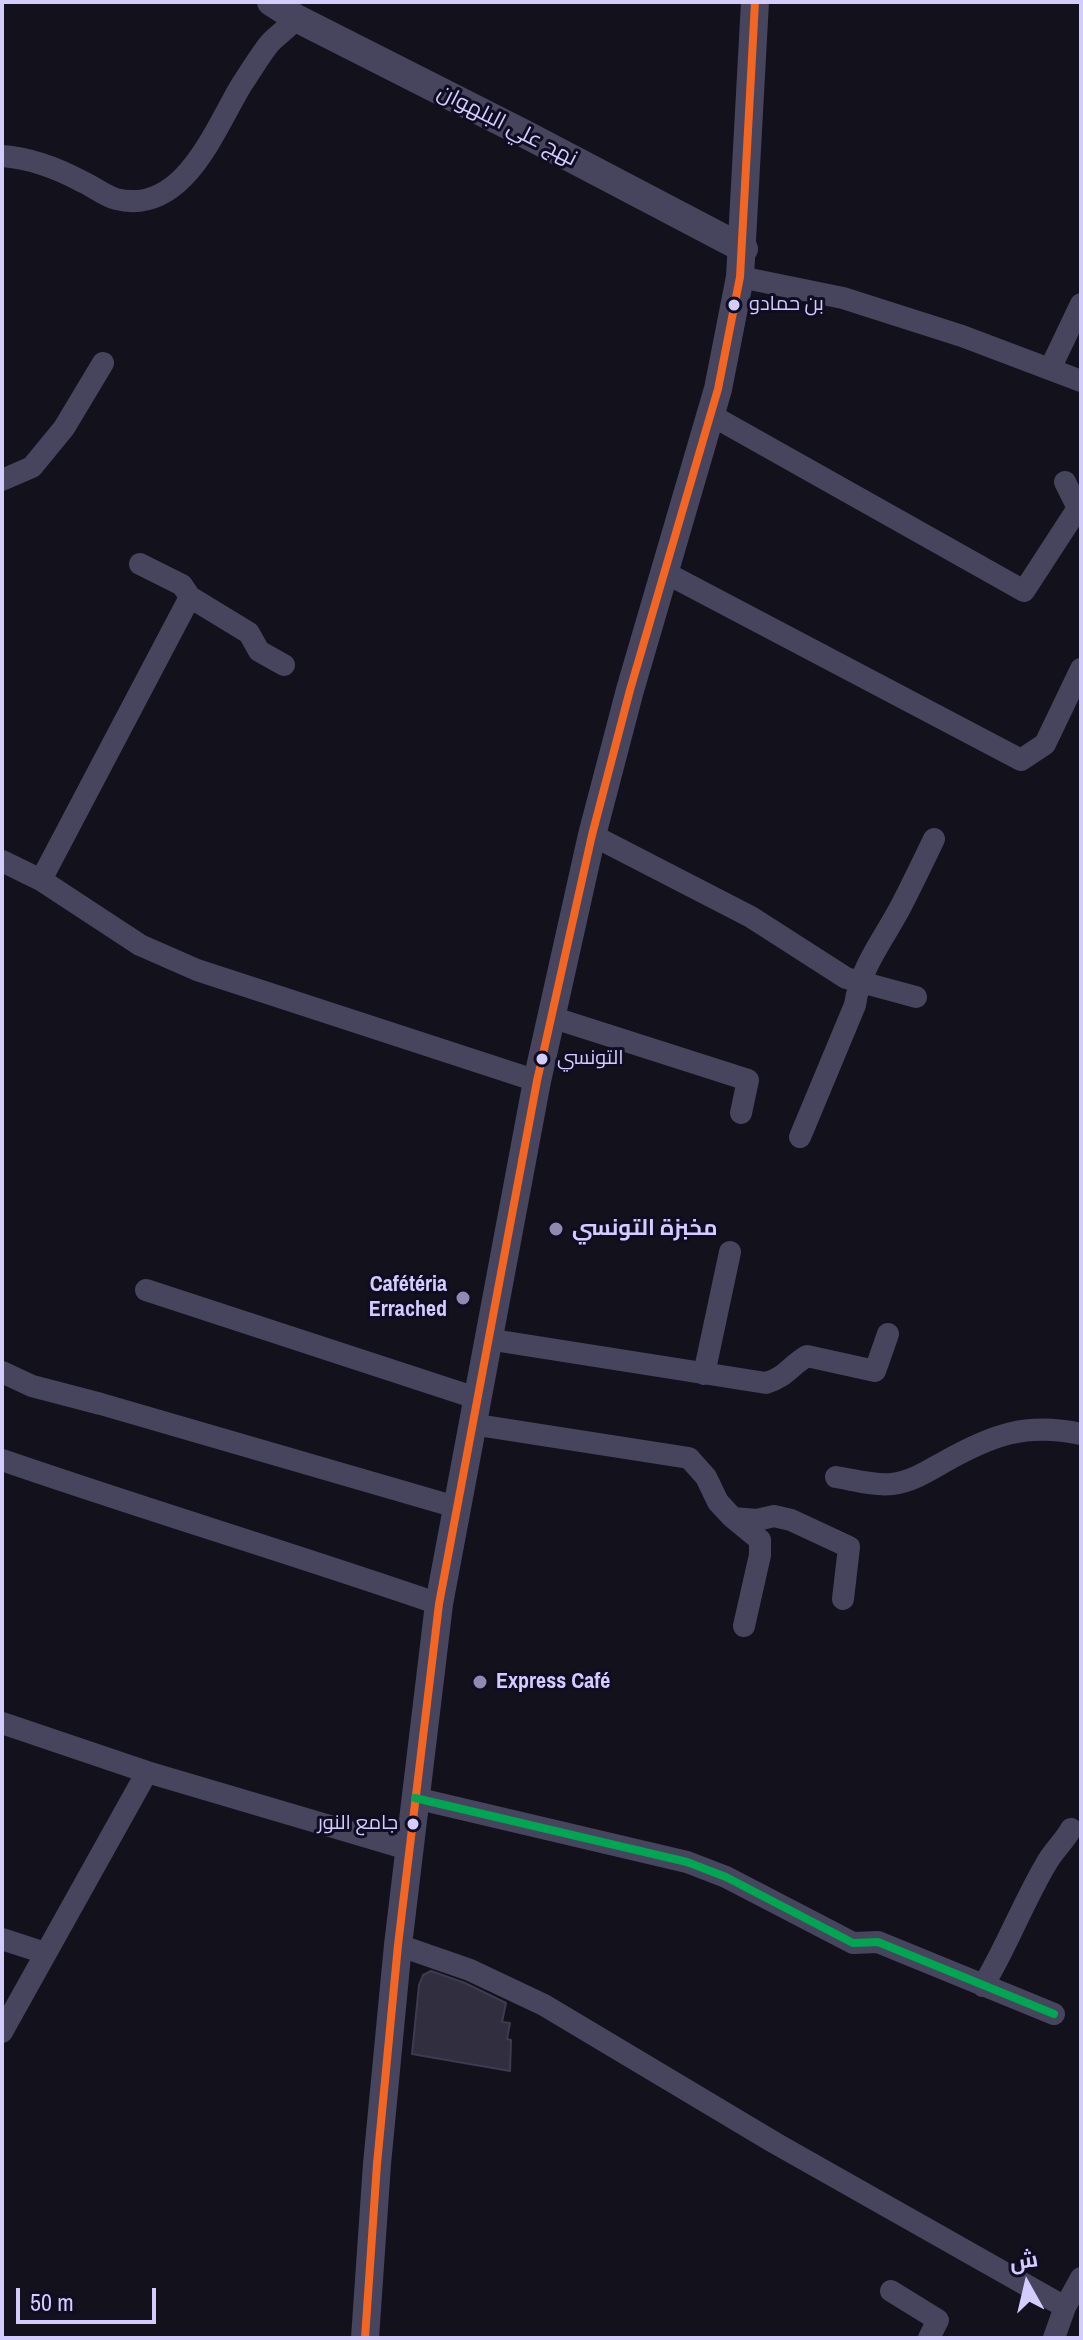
<!DOCTYPE html>
<meta charset="utf-8">
<style>
body{margin:0}
#map{position:relative;width:1083px;height:2340px;overflow:hidden;background:#13111c;font-family:"Archivo Narrow",Cairo,sans-serif}
canvas{display:block}
.frame{position:absolute;inset:0;border:4px solid #d2ccff;pointer-events:none}
.north{position:absolute;left:987px;top:2244px;width:80px;height:80px;-webkit-text-stroke:6px #100c21;paint-order:stroke;rotate:352deg;font-size:22px;font-weight:700;line-height:32px;text-align:center;color:#d2ccff}
.north::after{content:'';display:block;margin:auto;width:28px;height:36px;background:#d2ccff;clip-path:polygon(50% 0,100% 100%,50% 72%,0 100%)}
.scale{position:absolute;left:16px;top:2288px;width:140px;height:36px;box-sizing:border-box;border:4px solid #d2ccff;border-top:0;padding-left:10px;font-size:24px;line-height:28px;white-space:nowrap;color:#d2ccff;-webkit-text-stroke:6px #100c21;paint-order:stroke}
</style>
<div id="map">
<canvas width="1083" height="2340"></canvas>
<div class="frame"></div>
<div class="north">ش</div>
<div class="scale">50 m</div>
</div>
<script>
const context = document.querySelector('canvas').getContext('2d');
context.lineJoin = 'round';
function paint(path, color) {
  context.fillStyle = color;
  context.fill(path, 'evenodd');
}
function strokePath(path, color, width, dash) {
  context.strokeStyle = color;
  context.lineWidth = width;
  context.lineCap = dash ? 'butt' : 'round';
  context.setLineDash(dash || []);
  context.stroke(path);
}
function label(font, color, halo, rows, align = 'center') {
  context.font = font + ' "Archivo Narrow",Cairo,sans-serif';
  context.lineWidth = 6;
  context.setLineDash([]);
  context.textBaseline = 'middle';
  context.strokeStyle = halo;
  context.fillStyle = color;
  for (const [text, x, y, turn = 0] of rows) {
    context.save();
    context.translate(x, y);
    context.rotate((+turn || 0) * Math.PI / 180);
    context.textAlign = isNaN(turn) ? turn : align;
    if (halo) context.strokeText(text, 0, 0);
    context.fillText(text, 0, 0);
    context.restore();
  }
}
const building = new Path2D(`
 M431 1971 465 1983 506 2003 502 2022 510 2023 507 2039 511 2040 510 2071 412 2054 419 1985 423 1975Z`);
paint(building, '#312e3f');
strokePath(building, '#3e3b51', 2);
strokePath(new Path2D(`
 M2 156C31 158 57 168 83 182 94 187 105 196 116 199 184 216 215 128 242 84 251 71 260 55 270 43 278 34 288 29 296 18
 M740 277 843 298 962 336 1081 381
 M1050 369 1081 304
 M711 415 1024 591 1078 508 1065 482
 M2 480 32 467 64 428 103 363
 M140 564 182 585 190 597
 M664 572 1021 760 1045 744 1081 669
 M592 835 751 917 846 978 916 997
 M2 861 41 880 140 945 197 970 537 1081
 M41 880 190 597 249 633 259 651 284 665
 M551 1017 748 1080 741 1113
 M800 1137 855 1005C860 968 883 940 900 908 912 885 923 862 934 839
 M146 1290 476 1398
 M487 1339 766 1383C786 1377 790 1366 807 1356L875 1371 888 1334
 M2 1372 32 1386 101 1404 456 1507
 M704 1374 730 1252
 M471 1424 689 1458 706 1477 718 1502 732 1517 760 1540V1555L744 1626
 M2 1460C147 1510 294 1554 439 1604
 M836 1477C854 1480 875 1486 892 1484 911 1482 928 1471 944 1462 992 1435 1026 1422 1081 1434
 M733 1518 757 1520 774 1516 791 1520 849 1547 843 1599
 M2 1723 147 1772 411 1850
 M415 1798 687 1862 726 1877 853 1943 878 1942 1054 2014
 M2 1939 45 1953
 M398 1945 470 1970 544 2005 775 2143 1065 2307 1081 2278
 M983 1986C1007 1946 1023 1903 1046 1864 1053 1851 1064 1842 1071 1829
 M2 2032 147 1772
 M891 2291 938 2320 929 2338
 M1054 2338 1065 2307`), '#46455d', 22);
strokePath(new Path2D(`
 M271 2 296 18 523 133 744 249
 M365 2338 377 2164 398 1945 439 1604 537 1081 592 835 630 690 718 389 740 277 755 2`), '#46455d', 28);
strokePath(new Path2D(`
 M365 2338 377 2164 398 1945 439 1604 537 1081 592 835 630 690 718 389 740 277 755 2`), '#f26522', 8);
strokePath(new Path2D(`
 M415 1798 687 1862 726 1877 853 1943 878 1942 1054 2014`), '#00a651', 8);
for (const [x, y, r, color] of [
 [734,305,7,"#d2ccff"],
 [542,1059,7,"#d2ccff"],
 [556,1229,8,"#8f8bb0"],
 [463,1298,8,"#8f8bb0"],
 [480,1682,8,"#8f8bb0"],
 [413,1824,7,"#d2ccff"]
]) {
  const dot = new Path2D();
  dot.arc(x, y, r, 0, 2 * Math.PI);
  context.fillStyle = color;
  context.fill(dot);
  strokePath(dot, '#100c21', 3);
}
label('20px', '#d2ccff', '#100c21', [
 ["بن حمادو",749,305],
 ["التونسي",557,1059],
 ["جامع النور",398,1824,"right"]
], 'left');
label('22px', '#d2ccff', '#100c21', [
 ["نهج علي البلهوان",507,126,27]
]);
label('bold 22px', '#d2ccff', '#100c21', [
 ["مخبزة التونسي",572,1229],
 ["Cafétéria",447,1285,"right"],
 ["Errached",447,1310,"right"],
 ["Express Café",496,1682]
], 'left');
</script>
